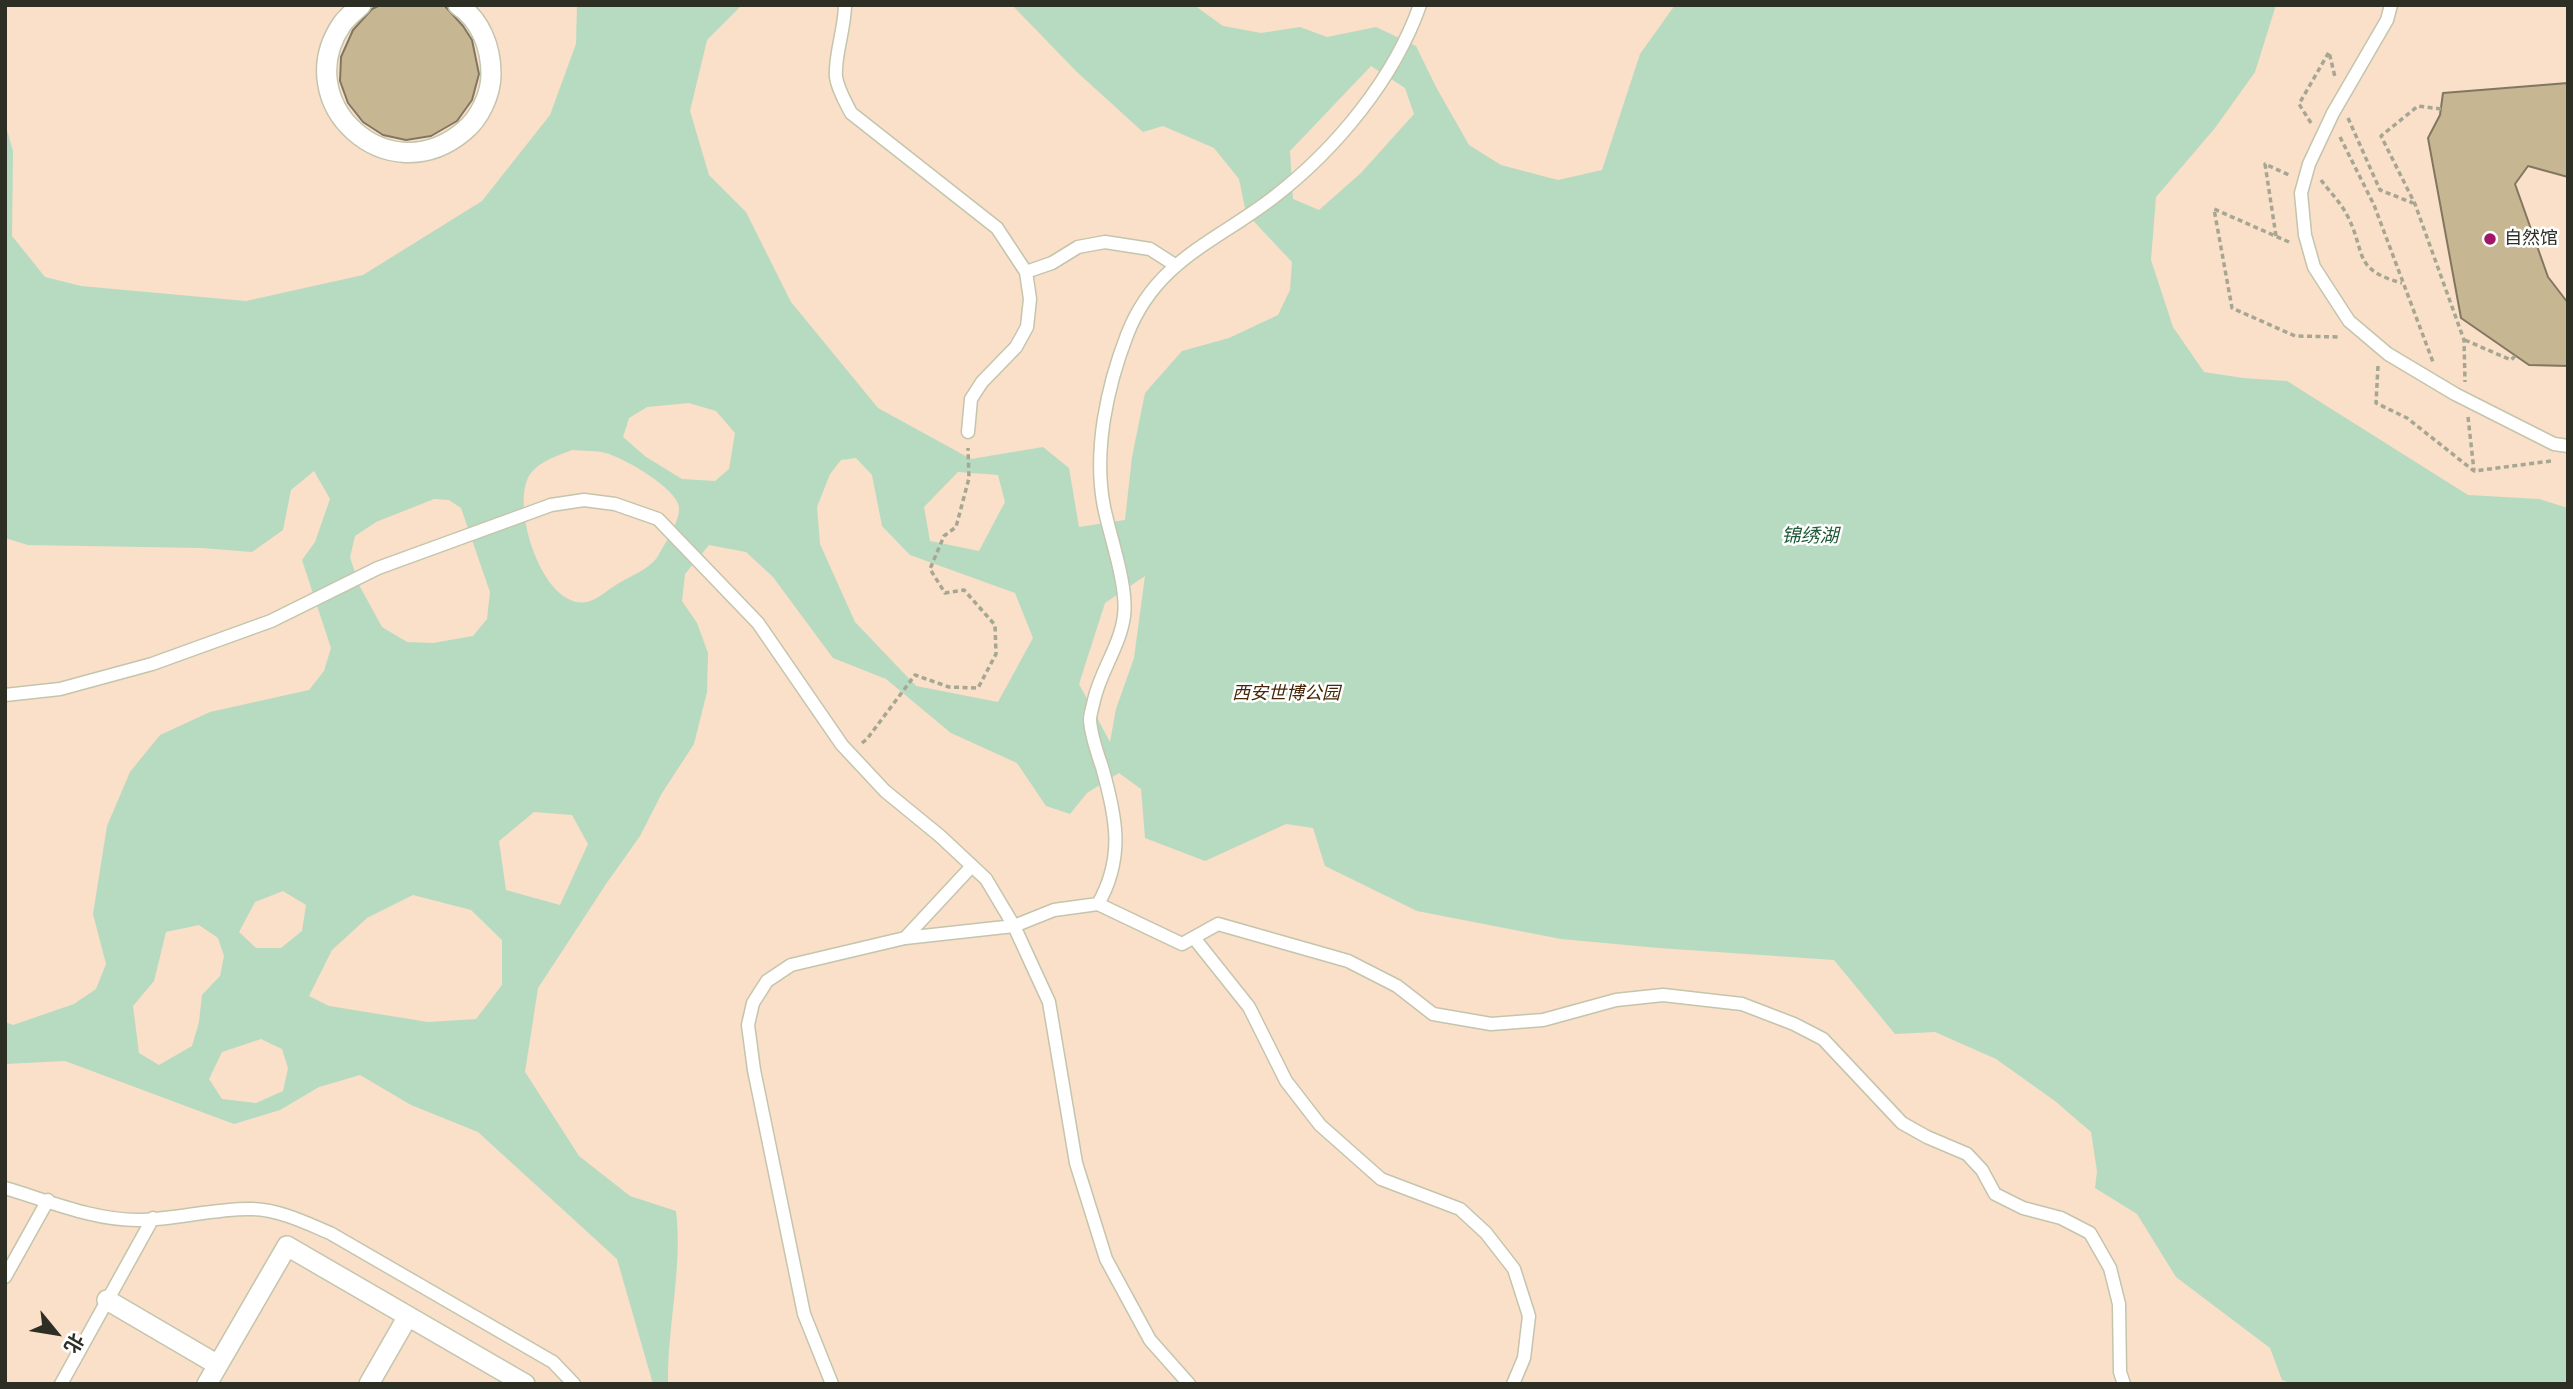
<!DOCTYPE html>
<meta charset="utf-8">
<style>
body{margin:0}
#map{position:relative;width:2573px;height:1389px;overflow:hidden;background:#f7f8de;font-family:"PT Serif","Noto Sans SC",serif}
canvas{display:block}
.frame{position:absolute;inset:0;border:7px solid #2d2e24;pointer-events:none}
.north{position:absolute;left:21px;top:1298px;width:70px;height:70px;-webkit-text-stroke:5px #fff;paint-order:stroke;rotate:120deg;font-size:19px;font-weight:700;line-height:28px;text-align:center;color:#2d2e24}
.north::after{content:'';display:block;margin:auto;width:24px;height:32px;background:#2d2e24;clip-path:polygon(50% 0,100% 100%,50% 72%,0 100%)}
</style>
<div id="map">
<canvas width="2573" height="1389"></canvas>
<div class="frame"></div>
<div class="north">北</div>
</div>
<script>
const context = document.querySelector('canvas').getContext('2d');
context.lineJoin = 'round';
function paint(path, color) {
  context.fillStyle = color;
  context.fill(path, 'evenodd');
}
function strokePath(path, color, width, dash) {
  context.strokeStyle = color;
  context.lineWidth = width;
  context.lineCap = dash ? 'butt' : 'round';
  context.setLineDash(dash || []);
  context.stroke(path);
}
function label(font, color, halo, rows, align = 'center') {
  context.font = font + ' "PT Serif","Noto Sans SC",serif';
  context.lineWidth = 5;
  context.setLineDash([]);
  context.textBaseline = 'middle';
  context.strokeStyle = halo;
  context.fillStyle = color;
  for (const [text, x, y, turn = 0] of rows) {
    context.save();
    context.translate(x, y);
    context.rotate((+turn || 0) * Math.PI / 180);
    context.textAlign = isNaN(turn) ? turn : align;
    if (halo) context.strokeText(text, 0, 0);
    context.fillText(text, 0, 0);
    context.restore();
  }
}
paint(new Path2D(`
 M5 5H2568V1384H5Z`), '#fadfc9');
paint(new Path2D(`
 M577 5H742L707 40 690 111 709 175 746 212 791 302 878 408 971 459 1043 447 1069 468 1079 527 1125 520 1132 457 1145 393 1182 351 1229 338 1278 315 1290 290 1292 262 1246 213 1239 179 1214 148 1163 126 1143 132 1077 72 1012 5H1194L1223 26 1261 33 1300 27 1327 37 1376 27 1416 46 1436 87 1469 145 1501 165 1558 180 1602 170 1640 54 1675 5H2276L2255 72 2215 128 2156 197 2151 260 2173 327 2204 372 2243 378 2287 381 2468 495 2539 499 2568 508V1384H2293L2282 1380 2270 1348 2176 1277 2137 1214 2095 1188 2097 1171 2091 1132 2055 1101 1996 1059 1935 1032 1895 1034 1834 960 1659 948 1561 939 1417 911 1325 866 1313 828 1286 824 1205 861 1145 838 1141 789 1119 773 1087 793 1070 814 1046 806 1017 763 951 733 886 679 833 658 773 577 746 552 709 545 685 574 682 601 697 623 708 653 707 692 694 744 662 793 640 836 606 884 538 988 525 1072 579 1156 630 1196 676 1211C683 1267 667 1327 668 1384H653L617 1259 478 1132 411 1105 360 1075 319 1087 280 1110 234 1124 65 1061 5 1064V1022L13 1025 74 1004 96 989 106 964 93 914 107 826 130 772 160 735 210 712 309 690 324 671 331 648 302 560 315 542 330 499 314 471 291 490 283 530 252 552 202 548 28 545 5 538V123L13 151 12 236 45 277 81 286 246 301 363 275 482 201 550 115 576 44ZM1371 66 1405 88 1414 114 1361 173 1319 210 1293 199 1290 151ZM689 403 716 411 735 433 729 469 715 481 682 479 646 457 623 437 629 418 647 407ZM572 450C583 451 598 450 609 454 627 460 676 488 679 507 680 522 665 543 658 556 651 568 631 576 619 583 610 588 597 600 587 602 543 610 512 510 528 478 536 462 557 456 572 450ZM856 458 872 475 882 526 910 555 1015 593 1033 638 998 702 916 686 855 622 820 544 817 507 830 474 841 460ZM958 472 998 475 1005 502 979 551 930 541 924 507ZM434 499 449 500 461 508 490 592 487 619 473 636 433 643 407 642 382 627 359 585 350 557 355 536 376 522ZM1145 576 1134 658 1116 709 1110 742 1079 684 1105 603ZM534 812 572 815 588 844 560 905 506 890 499 841ZM283 891 306 905 302 931 281 948H256L239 932 255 902ZM413 895 471 910 502 940V985L476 1019 428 1022 329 1006 309 996 332 950 367 918ZM199 925 218 938 224 956 220 976 202 995 199 1022 192 1046 159 1065 139 1053 133 1006 154 981 166 932ZM261 1039 282 1049 288 1068 283 1091 256 1103 222 1099 209 1079 222 1052Z`), '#b6dbc1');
const building = new Path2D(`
 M380 5H444L463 26 472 40 479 74 472 100 457 121 431 136 406 140 383 135 363 122 348 103 340 81 341 57 353 30 372 9Z
 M2568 83V177L2528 166 2515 184 2548 277 2568 303V366L2529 365 2461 318 2428 138 2440 115 2443 93Z`);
paint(building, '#c7b692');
strokePath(building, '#817761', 2);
const service = new Path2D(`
 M845 5C845 28 834 57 836 77 838 90 845 101 851 113L997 228 1026 272 1030 299 1027 327 1016 347 982 382 971 399 968 432
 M2391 5 2387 20 2333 113 2309 164 2301 193 2305 235 2314 267 2349 321 2388 354 2455 394 2554 444 2568 446
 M1026 272 1052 263 1078 247 1105 242 1150 249 1175 265
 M5 695 60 689 152 664 271 621 378 568 551 505 584 500 615 504 658 519 758 623 842 745 885 791 940 836 986 879 1014 926 1049 1002 1076 1163 1106 1259 1150 1340 1189 1384
 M1098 904 1182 944 1218 924 1348 961 1397 986 1433 1014 1491 1024 1543 1020 1616 1000 1663 995 1742 1004 1794 1024 1823 1039 1902 1123 1927 1137 1967 1154 1982 1170 1995 1194 2023 1208 2061 1218 2090 1233 2110 1268 2119 1304 2120 1372 2124 1384
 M905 938 972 866
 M1194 938 1249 1007 1286 1081 1320 1125 1381 1179 1460 1209 1486 1233 1514 1269 1529 1316 1524 1358 1513 1384
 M5 1188C49 1201 95 1221 141 1220 178 1219 216 1208 253 1209 280 1210 306 1223 330 1233L553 1362 574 1384
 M5 1277 48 1200
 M61 1384 153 1218
 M832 1384 804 1314 754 1070 748 1025 753 1003 767 981 791 965 905 938 1014 926 1054 910 1098 904C1125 857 1116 816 1102 767 1097 752 1091 736 1090 720 1090 714 1093 706 1094 700 1101 670 1120 646 1124 616 1128 586 1110 537 1104 507 1093 451 1107 387 1127 335 1156 260 1216 242 1274 197 1336 149 1394 79 1420 5`);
const pedestrian = new Path2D(`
 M361 5C355 11 347 17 342 24 288 103 388 195 464 131 480 118 491 94 491 74 491 48 481 20 458 5
 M107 1300 218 1365
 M207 1384 287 1246 525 1384
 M369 1384 408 1316`);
strokePath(service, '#c4c5ac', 15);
strokePath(pedestrian, '#c4c5ac', 22);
strokePath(new Path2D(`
 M2441 109 2418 106 2381 136 2415 204 2464 340 2465 382
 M2348 118 2380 190 2413 203
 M2311 123 2299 104 2329 52 2335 77
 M2340 137 2374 205 2433 362
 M2321 180C2329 191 2341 203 2347 215 2367 253 2351 269 2402 283
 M2276 236 2265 164 2289 175
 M2289 242 2214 209 2232 308 2295 336 2341 337
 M2465 340 2511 360 2516 355
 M2378 366 2376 403 2407 418 2474 471 2551 461
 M2468 417 2474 471
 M862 743 867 739 915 675 949 687 978 688 996 654 995 625 964 590 945 593 930 569 944 536 956 527 969 478 968 448`), '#a6a793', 3.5, [5, 3.5]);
strokePath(service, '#fff', 12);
strokePath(pedestrian, '#fff', 19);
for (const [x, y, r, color] of [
 [2490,239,7,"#9f1765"]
]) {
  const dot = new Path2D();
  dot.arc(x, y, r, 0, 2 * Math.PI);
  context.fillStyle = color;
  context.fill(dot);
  strokePath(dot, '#fff', 2.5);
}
label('18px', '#2d2e24', '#fff', [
 ["自然馆",2504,239]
], 'left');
label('italic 18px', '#472705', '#fff', [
 ["西安世博公园",1286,694]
]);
label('italic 19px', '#205a39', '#fff', [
 ["锦绣湖",1810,537]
]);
</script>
